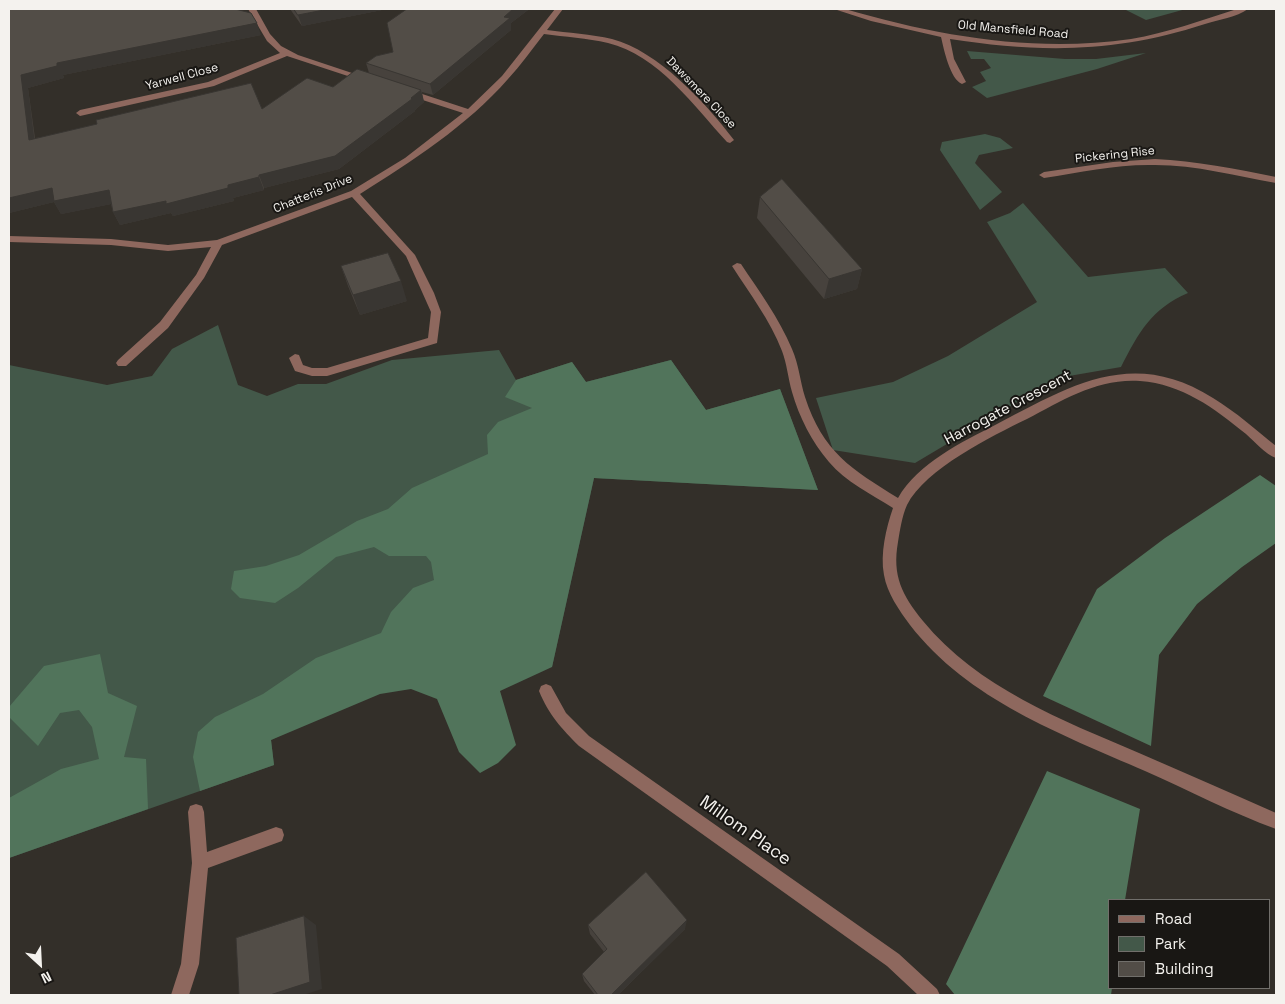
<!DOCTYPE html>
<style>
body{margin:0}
#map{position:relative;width:1285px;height:1004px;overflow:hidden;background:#332f29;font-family:"Space Grotesk",sans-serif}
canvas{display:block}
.frame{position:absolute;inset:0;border:10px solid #f4f2ee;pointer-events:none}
.legend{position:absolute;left:1108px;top:899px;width:162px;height:90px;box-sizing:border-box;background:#191714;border:1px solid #716f6b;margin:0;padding:6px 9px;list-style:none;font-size:15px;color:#f4f2ee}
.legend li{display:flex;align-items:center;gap:10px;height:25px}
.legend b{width:25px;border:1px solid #716f6b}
.north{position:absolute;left:15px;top:939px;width:50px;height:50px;-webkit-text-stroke:4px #191714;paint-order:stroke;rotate:155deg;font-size:14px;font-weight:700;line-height:20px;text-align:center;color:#f4f2ee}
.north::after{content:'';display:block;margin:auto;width:18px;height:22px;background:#f4f2ee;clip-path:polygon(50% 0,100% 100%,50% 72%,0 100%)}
</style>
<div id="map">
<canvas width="1285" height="1004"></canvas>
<div class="frame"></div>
<ul class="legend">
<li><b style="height:6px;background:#8e685e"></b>Road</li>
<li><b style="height:14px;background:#435849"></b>Park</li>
<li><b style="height:14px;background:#524d47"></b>Building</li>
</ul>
<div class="north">N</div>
</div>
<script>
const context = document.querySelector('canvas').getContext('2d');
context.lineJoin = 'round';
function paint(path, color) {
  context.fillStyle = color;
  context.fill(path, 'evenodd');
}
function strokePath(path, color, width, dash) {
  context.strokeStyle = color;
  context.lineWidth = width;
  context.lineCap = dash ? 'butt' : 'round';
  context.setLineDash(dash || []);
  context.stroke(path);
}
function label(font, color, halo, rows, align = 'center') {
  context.font = font + ' "Space Grotesk",sans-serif';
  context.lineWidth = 4;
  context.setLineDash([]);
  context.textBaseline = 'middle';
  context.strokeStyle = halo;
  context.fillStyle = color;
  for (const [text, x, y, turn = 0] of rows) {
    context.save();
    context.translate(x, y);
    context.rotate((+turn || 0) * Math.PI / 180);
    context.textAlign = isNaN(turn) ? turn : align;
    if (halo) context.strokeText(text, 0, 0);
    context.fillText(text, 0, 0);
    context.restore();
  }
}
paint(new Path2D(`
 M1124 9H1186L1146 20Z
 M967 51 1065 59H1096L1146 53 1097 69 987 98 972 87 986 81 980 72 991 68 984 59H971Z
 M985 134 1000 138 1013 148 979 155 975 163 1002 192 980 210 940 150 942 142Z
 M1023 203 1088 277 1165 268 1188 293C1151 309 1139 332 1121 367L1069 376 1046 385 915 463 833 450 816 398 893 382 948 356 1037 302 987 222 1010 213Z
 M218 325 238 385 267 396 298 384H326L392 360 499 350 516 380 572 362 586 382 671 360 706 410 780 389 818 490 594 478 552 667 439 656 271 740 274 765 9 858V365L107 385 152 376 172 349Z`), '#435849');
paint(new Path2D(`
 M671 360 706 410 780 389 818 490 594 478 552 667 500 691 516 745 498 763 480 773 459 752 437 699 411 689 380 694 271 740 274 765 200 791 193 757 198 732 215 717 263 694 316 658 381 633 391 612 413 588 434 580 431 562 426 556H389L374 547 336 557 298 588 275 603 240 598 231 589 234 571 266 566 299 555 357 521 388 509 412 488 488 454 487 435 498 422 532 408 505 397 516 380 572 362 586 382Z
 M1260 475 1276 486V543L1242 567 1197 604 1159 655 1151 746 1043 696 1097 589 1165 538Z
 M100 654 108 693 137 706 124 757 146 759 148 809 9 858V798L61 769 99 759 92 727 79 710 60 713 38 746 9 717V707L44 666Z
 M1047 771 1140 809 1125 900H1109V988H1112L1111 995H955L946 984Z`), '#51745b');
paint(new Path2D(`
 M248 9H256L270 34 281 46 298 55 370 79 363 81 287 56 214 86 80 116 76 113 80 110 208 82 280 53 267 41Z
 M555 9H563L547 30C568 33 591 34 612 39 658 51 706 103 734 140L730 143 727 142C694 106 658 55 608 43 587 38 565 37 544 34 532 49 521 65 508 79 467 126 412 161 360 194L415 255 434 293 441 312 437 343 327 376H312L295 371 289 358 295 354 299 355 303 365 312 368H327L428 338 431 312 406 256 352 197 222 245 204 278 168 328 126 366H118L116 363 118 360 160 322 196 275 211 247 168 251 111 245 9 242V236L111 239 168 245 217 240 351 191 405 158 463 113 404 94V90H410L468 109 502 76Z
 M834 9H845C938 36 1034 53 1131 39 1167 33 1202 20 1237 9H1248C1237 17 1218 20 1205 24 1116 53 1041 53 950 39L954 59 966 82 962 84C950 79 944 50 941 37L871 21Z
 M1155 159C1196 161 1236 169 1276 177V183C1236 176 1196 165 1155 165 1118 164 1081 172 1044 178L1039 175 1044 172 1113 162Z
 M737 263 741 264C759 291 779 318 792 349 799 365 800 381 805 397 823 452 851 469 898 498 918 463 962 442 997 424 1071 385 1133 347 1213 398 1236 412 1256 430 1276 446V458C1265 454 1255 442 1246 434 1214 408 1182 384 1140 381 1098 378 1063 400 1027 419 992 436 925 469 907 505 902 516 900 530 898 542 892 576 902 595 923 621 978 688 1062 720 1139 753 1185 773 1231 793 1276 813V829C1232 813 1188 790 1145 771 1061 734 968 700 910 625 899 610 887 593 884 575 880 554 886 528 893 508 871 494 846 482 829 462 812 442 799 417 792 392 788 378 787 364 782 351 770 320 750 294 732 266Z
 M546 684 551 686 566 713 589 736 899 954 937 989 940 995H918L887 966 579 746C561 728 549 715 539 691L541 686Z
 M196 804 202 806 204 812 207 852 276 827 282 829 284 835 282 841 208 868 199 964 189 995H171L181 964 192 863 188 812 190 806Z`), '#8e685e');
paint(new Path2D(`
 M9 9 261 35 63 75 64 78 28 88 35 138 262 109 333 87 369 73 366 63 393 52 407 9H527L528 10 511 23V30L433 95 422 92 424 102 415 110V111L339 169 264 188V190L233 198 234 201 173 216 171 213 120 225 113 212 111 204 61 214 54 202 9 213Z
 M290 9H387L302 26Z
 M760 197 862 269 857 289 824 299 757 218Z
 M341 266 407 301 360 315 348 286Z
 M588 925 685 929 618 995H595L584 981 582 974 604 952 590 934Z`), '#47423d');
paint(new Path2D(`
 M329 9H387L302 26 298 15Z
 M513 9H527L528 10 511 23V30L433 95 430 84 504 17Z
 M257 23 261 35 63 75 64 78 28 88 36 152 29 140 21 75 57 63Z
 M421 90 424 102 415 110V111L339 169 264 188 259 175 411 98Z
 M259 177 264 190 233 198 234 201 173 216 171 213 120 225 113 212Z
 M52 188 109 190 116 203 61 214 54 202 9 213V198Z
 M862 269 857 289 824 299 829 279Z
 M401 281 407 301 360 315 353 295Z
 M304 916 316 925 322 989 303 995H270Z
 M687 920 685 929 618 995H611Z`), '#393632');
const building = new Path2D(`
 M9 9H235L251 13 257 23 57 63V66L21 75 29 140 97 124 96 120 251 83 262 109 307 78 333 87 357 69 421 90 411 98 412 99 335 156 259 175V177L228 185V188L166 204V201L113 212 109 190 54 201 52 188 9 198Z
 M294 9H329L298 15Z
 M407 9H513L504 17 510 18 430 84 366 63 376 56 393 52 387 23Z
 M782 179 862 269 829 279 760 197Z
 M388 253 401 281 353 295 341 266Z
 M646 872 687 920 611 995H598L582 974 607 949 588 925Z
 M304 916 310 982 270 995H239L236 938Z`);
paint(building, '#524d47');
strokePath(building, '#393632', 1);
label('12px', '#f4f2ee', '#191714', [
 ["Old Mansfield Road",1013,30,5],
 ["Yarwell Close",182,77,-15],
 ["Dawsmere Close",701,93,46],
 ["Pickering Rise",1115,155,-6],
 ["Chatteris Drive",313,194,-22]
]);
label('15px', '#f4f2ee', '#191714', [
 ["Harrogate Crescent",1008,408,-28]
]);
label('18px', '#f4f2ee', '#191714', [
 ["Millom Place",745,831,35]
]);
</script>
